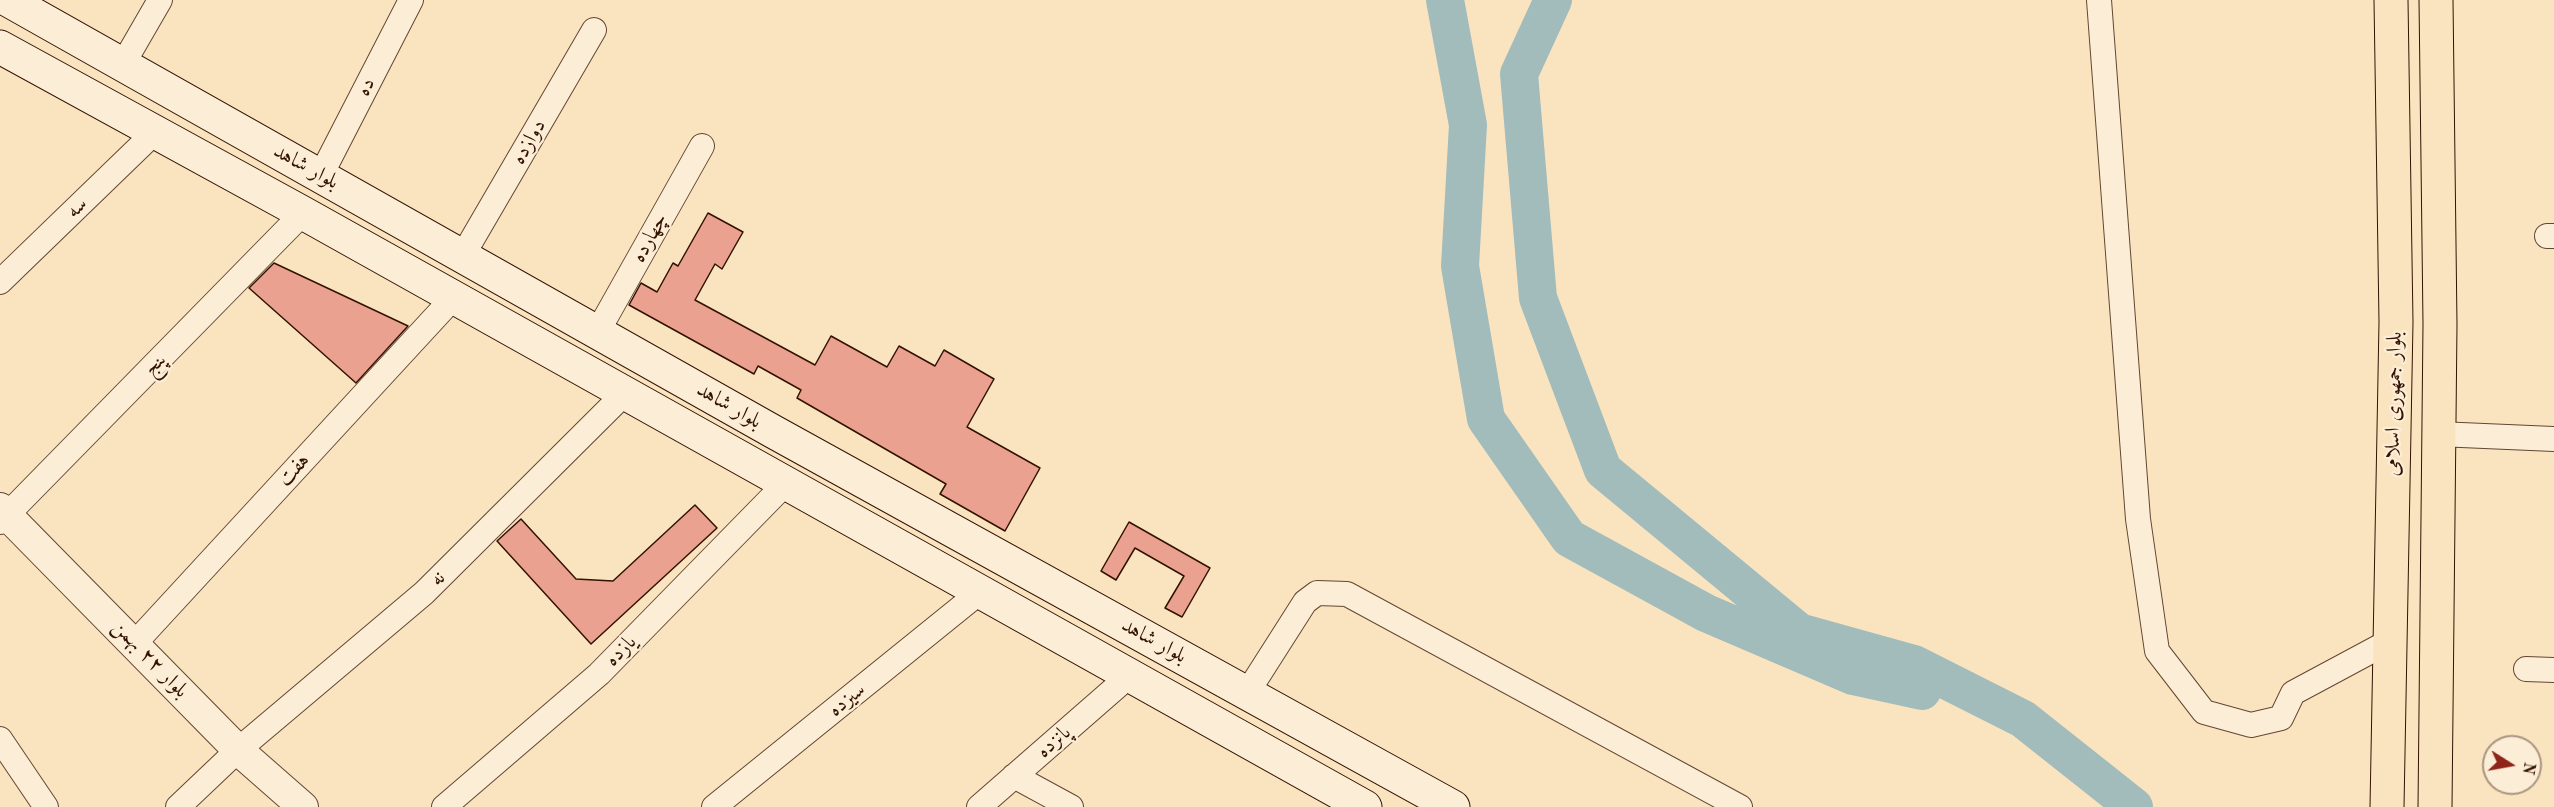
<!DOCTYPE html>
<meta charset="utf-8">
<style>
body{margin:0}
#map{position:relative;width:2554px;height:807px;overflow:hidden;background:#fae4c0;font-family:"Old Standard TT",serif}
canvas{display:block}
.north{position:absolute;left:2482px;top:735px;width:60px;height:60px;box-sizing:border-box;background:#fcedd6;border:2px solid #ab9581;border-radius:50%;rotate:101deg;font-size:16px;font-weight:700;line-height:24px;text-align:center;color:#321201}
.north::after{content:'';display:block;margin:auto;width:21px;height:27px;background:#8f2418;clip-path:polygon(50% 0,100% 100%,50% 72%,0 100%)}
</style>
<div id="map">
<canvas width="2554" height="807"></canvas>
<div class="north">N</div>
</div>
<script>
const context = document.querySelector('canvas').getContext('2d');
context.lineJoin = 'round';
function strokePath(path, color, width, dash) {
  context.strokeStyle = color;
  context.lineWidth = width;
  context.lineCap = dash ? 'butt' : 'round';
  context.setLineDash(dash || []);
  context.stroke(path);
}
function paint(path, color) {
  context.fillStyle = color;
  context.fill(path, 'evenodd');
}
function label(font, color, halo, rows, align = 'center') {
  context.font = font + ' "Old Standard TT",Amiri,serif';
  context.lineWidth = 4.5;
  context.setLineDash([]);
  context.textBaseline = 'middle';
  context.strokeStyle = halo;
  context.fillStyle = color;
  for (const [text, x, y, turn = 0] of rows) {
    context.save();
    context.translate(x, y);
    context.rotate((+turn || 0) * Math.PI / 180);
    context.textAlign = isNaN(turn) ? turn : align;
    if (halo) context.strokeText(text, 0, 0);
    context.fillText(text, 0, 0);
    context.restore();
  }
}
strokePath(new Path2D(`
 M1445 0 1468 125 1460 266 1486 419 1569 538 1706 613 1853 676 1922 691
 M1553 0 1519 74 1538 298 1603 470 1799 632 1914 664 2023 719 2134 807`), '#a2bcbc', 38);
const building = new Path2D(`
 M708 213 743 232 722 269 715 264 695 300 815 365 831 336 887 367 899 346 935 366 944 350 994 379 967 427 1040 468 1005 531 940 494 946 484 797 398 801 390 758 366 754 374 629 305 641 283 657 292 673 263 678 266Z
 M274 263 340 294 408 326 356 383 249 288Z
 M695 505 717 528 591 644 497 541 521 519 576 579 613 581Z
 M1129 522 1210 568 1182 617 1165 608 1184 576 1135 548 1116 580 1101 571Z`);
paint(building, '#eba190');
strokePath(building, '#321201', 1.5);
const minor = new Path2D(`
 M2099 0 2138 519 2157 651 2204 712 2251 725 2281 718 2293 693 2390 641
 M123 64 160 0
 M321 175 411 0
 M2547 236H2554
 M463 255 594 30
 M0 282 154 133
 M598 331 702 146
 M2438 434 2554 439
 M0 522 303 213
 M135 643 453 298
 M2526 669 2554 670
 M1247 693 1305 602 1317 593 1347 594 1740 807
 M0 739 46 807
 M1014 776 1071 807
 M178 807 238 750 424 593 625 393
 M444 807 599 674 786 483
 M714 807 980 592
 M979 807 1129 676`);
const tertiary = new Path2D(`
 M0 508 238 750 303 807`);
const secondary = new Path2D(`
 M8 0 774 432 1453 807
 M0 47 303 213 1365 807`);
const primary = new Path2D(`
 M2387 807 2396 322 2391 0
 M2435 807 2440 324 2436 0`);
strokePath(minor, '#644631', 26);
strokePath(tertiary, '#644631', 32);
strokePath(secondary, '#321201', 35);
strokePath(primary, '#321201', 35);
strokePath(minor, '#fcedd6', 24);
strokePath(tertiary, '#fcedd6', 30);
strokePath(secondary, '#fcedd6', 33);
strokePath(primary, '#fae4c0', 33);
label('21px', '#321201', '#fcedd6', [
 ["ده",366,87,-63],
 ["دوازده",529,142,-60],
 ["بلوار شاهد",306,167,29],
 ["سه",77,208,-44],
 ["چهارده",650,238,-61],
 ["پنج",155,364,-46],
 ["بلوار جمهوری اسلامی",2394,404,-89],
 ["بلوار شاهد",729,406,30],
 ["هفت",294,470,-47],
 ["نه",438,579,-45],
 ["بلوار شاهد",1154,641,29],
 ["یازده",621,651,-45],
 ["بلوار ۲۲ بهمن",150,659,46],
 ["سیزده",847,700,-39],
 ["پانزده",1054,742,-41]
]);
</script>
